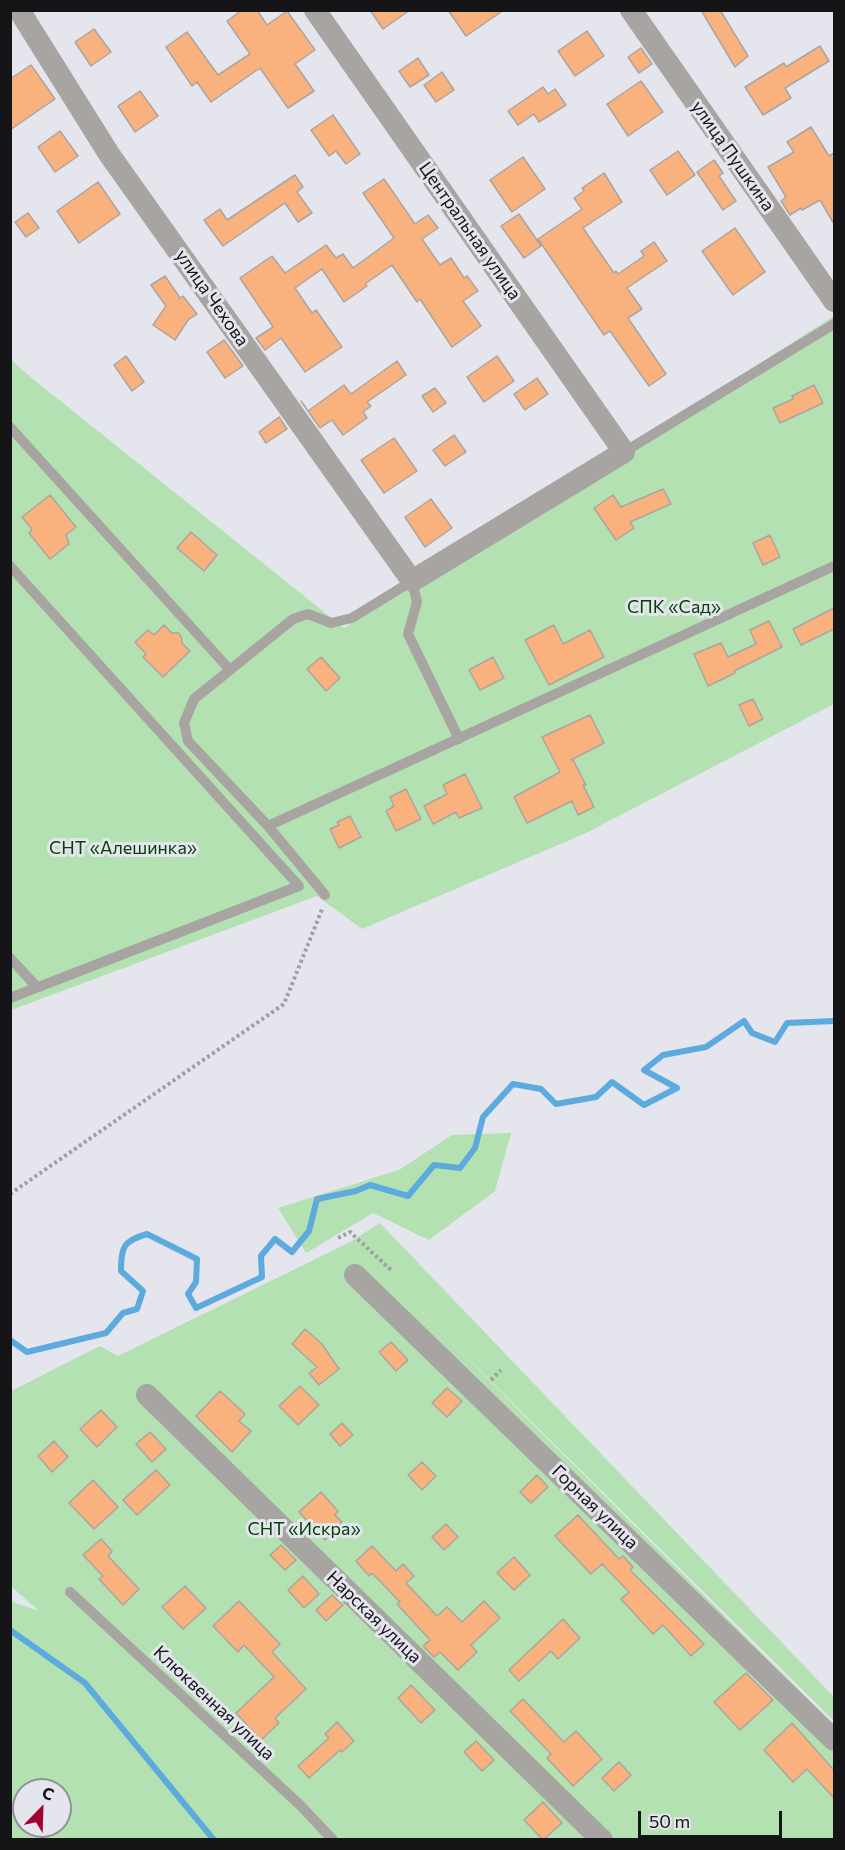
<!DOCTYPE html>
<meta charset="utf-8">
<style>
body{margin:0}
#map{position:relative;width:845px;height:1850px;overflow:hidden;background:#e4e5ed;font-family:Commissioner,sans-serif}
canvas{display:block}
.frame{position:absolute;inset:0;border:12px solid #151518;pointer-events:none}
.north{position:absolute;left:12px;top:1778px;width:60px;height:60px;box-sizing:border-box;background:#e4e5ed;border:2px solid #919298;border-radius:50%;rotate:23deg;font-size:16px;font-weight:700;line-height:24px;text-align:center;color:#151518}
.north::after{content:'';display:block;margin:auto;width:21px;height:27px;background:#a20333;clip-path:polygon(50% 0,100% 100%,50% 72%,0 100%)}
.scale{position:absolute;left:638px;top:1811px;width:144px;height:27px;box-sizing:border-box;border:3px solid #151518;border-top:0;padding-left:8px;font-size:18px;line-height:21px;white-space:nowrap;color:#151518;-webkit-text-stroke:4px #e4e5ed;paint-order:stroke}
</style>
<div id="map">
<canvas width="845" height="1850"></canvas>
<div class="frame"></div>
<div class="north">С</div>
<div class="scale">50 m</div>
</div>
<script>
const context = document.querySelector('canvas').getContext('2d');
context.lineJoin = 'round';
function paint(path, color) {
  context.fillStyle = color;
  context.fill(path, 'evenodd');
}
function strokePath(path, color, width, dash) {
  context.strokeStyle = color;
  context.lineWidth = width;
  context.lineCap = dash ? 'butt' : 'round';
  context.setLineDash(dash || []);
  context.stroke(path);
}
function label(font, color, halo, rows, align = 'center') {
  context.font = font + ' Commissioner,sans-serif';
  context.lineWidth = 6;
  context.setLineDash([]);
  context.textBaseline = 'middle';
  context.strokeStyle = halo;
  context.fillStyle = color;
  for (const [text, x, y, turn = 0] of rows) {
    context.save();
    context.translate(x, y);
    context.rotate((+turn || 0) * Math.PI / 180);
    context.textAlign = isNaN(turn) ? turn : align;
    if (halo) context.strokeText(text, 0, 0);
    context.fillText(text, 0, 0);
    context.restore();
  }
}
paint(new Path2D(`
 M834 316V704L586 833 362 929 317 896 11 1010 10 359 28 375 344 628Z
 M511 1133 495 1191 429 1240 373 1213 306 1253 278 1208 399 1170 452 1135Z
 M380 1223 834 1697V1721L405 1296 834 1725V1839H11L10 1601 39 1611 11 1586V1391L100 1346 118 1356 350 1242ZM24 1790H60V1826H24Z`), '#b3e1b1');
strokePath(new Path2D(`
 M10 1340 27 1352 106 1333 123 1313 137 1309 143 1291 121 1271C121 1247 123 1241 147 1234L197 1259 196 1282 188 1294 196 1308 262 1277 261 1256 275 1239 292 1252 309 1231 317 1199 356 1191 370 1185 408 1196 434 1165 460 1168 475 1148 483 1117 513 1084 541 1089 556 1104 596 1097 612 1082 644 1105 677 1088 644 1070 663 1055 706 1047 744 1021 752 1033 775 1042 787 1023 834 1021
 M10 1630 85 1683 214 1840`), '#5daade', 6);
const building = new Path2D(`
 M242 10H257L267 25 287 11 315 50 295 64 314 91 288 108 260 68 211 102 197 82 192 86 166 47 187 32 218 75 250 54 227 21Z
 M370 10H410L383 29Z
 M448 10H504L466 36Z
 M701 10H720L748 56 735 67Z
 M94 29 111 52 91 66 75 42Z
 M587 31 604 56 575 76 558 51Z
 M820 46 829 61 785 88 791 98 763 115 745 87 784 63 786 67Z
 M641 48 652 64 639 73 628 57Z
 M418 58 429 75 410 87 399 71Z
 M31 65 55 99 10 130V79Z
 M442 72 454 90 436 102 424 85Z
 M641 81 663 112 628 136 607 104Z
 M543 87 548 94 555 89 566 105 539 122 534 114 518 125 508 111Z
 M140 91 158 116 135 132 118 106Z
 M333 115 360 154 346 164 336 151 329 156 311 130Z
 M811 127 829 156 834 153V224L820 200 802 210 801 208 790 215 781 201 786 197 768 167 794 152 787 142Z
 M60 131 78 156 55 172 38 147Z
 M678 151 695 175 667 195 650 170Z
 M523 157 545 189 512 212 490 180Z
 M714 160 723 173 719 176 736 201 723 210 697 172Z
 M604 173 622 202 583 228 614 273 616 271 618 274 644 256 641 251 654 242 667 261 627 288 642 309 628 318 666 374 649 386 610 331 604 335 538 239 582 209 574 198 584 191 582 188Z
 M295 175 303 187 297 192 312 213 298 222 285 203 223 246 204 220 220 209 227 220Z
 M384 179 415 224 428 215 438 228 422 239 440 265 451 258 464 278 467 276 478 291 463 301 481 326 452 347 420 299 417 302 392 265 365 284 367 286 344 302 322 269 295 288 312 313 316 310 342 347 305 372 281 338 265 350 256 338 273 327 240 278 272 256 285 273 326 245 336 258 343 254 353 268 394 238 363 193Z
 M98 182 120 214 79 243 57 211Z
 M28 213 39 228 26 237 15 222Z
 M519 214 541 246 524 258 501 226Z
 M735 228 765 272 733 295 702 251Z
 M165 276 180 298 183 296 197 314 188 320 175 340 153 325 166 306 151 285Z
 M224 340 243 366 225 378 207 352Z
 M126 356 144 382 132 391 114 365Z
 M497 356 514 381 484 402 467 377Z
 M397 361 406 375 367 402 371 406 363 412 367 418 343 435 332 420 320 428 301 401 308 411 344 385 351 394Z
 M537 378 548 394 525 410 514 394Z
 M814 385 823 403 780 423 773 408 793 399 792 396Z
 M435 388 446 403 433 412 422 396Z
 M279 417 287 429 266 443 259 432Z
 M454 435 466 452 445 466 433 450Z
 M394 438 417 471 384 493 361 460Z
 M663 489 671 504 630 522 634 528 616 540 594 508 613 495 621 507Z
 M50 495 76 527 66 535 69 544 50 559 29 533 32 529 22 517Z
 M431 499 452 528 425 547 405 517Z
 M191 532 217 555 204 571 177 548Z
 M770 535 780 557 763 565 753 543Z
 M834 608V629L801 645 793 629Z
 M769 621 782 647 734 671 735 673 708 686 694 654 721 643 728 657 756 644 750 630Z
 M164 625 172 633H179L182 639V643L190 651 163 677 143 657 146 654 135 642 148 630 154 635Z
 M554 625 563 644 590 630 604 657 549 685 525 640Z
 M321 657 340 678 326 691 307 669Z
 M493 657 504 678 480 690 469 670Z
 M753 699 763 719 749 726 739 705Z
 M590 715 604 743 571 760H573L586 785H583L594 807 578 815 572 801 527 823 514 797 560 772 542 737Z
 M465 774 482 808 459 818 456 812 433 824 424 806 447 794 443 785Z
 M406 789 421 819 396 831 386 811 394 806 390 797Z
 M350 816 361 837 339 848 330 829 339 825 337 822Z
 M305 1329 322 1344 339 1369 319 1385 309 1373 317 1367 292 1344Z
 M391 1342 408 1360 396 1371 379 1352Z
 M300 1386 319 1405 298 1425 279 1406Z
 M447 1388 462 1401 447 1417 432 1403Z
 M220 1391 245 1414 239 1421 251 1431 232 1452 196 1416Z
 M101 1410 117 1427 97 1447 80 1429Z
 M342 1423 353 1435 340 1446 330 1434Z
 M150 1432 166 1449 152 1462 136 1444Z
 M54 1441 68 1457 52 1472 38 1456Z
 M422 1462 436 1476 422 1490 408 1475Z
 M156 1470 170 1485 137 1515 123 1500Z
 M537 1475 548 1487 531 1503 520 1492Z
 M93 1480 118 1507 94 1529 69 1503Z
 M321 1492 338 1511 335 1515 342 1522 325 1540 299 1512Z
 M578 1515 619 1559 623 1556 633 1567 630 1570 704 1644 691 1656 663 1625 653 1634 621 1599 629 1592 602 1564 591 1574 555 1536Z
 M446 1524 458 1537 444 1550 432 1537Z
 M101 1539 112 1551 108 1556 139 1589 123 1605 99 1579 103 1576 83 1555Z
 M281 1545 296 1560 285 1570 270 1555Z
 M372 1546 396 1571 403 1564 414 1576 406 1583 437 1616 447 1607 462 1622 484 1601 500 1618 471 1645 477 1652 458 1670 440 1652 434 1657 423 1646 430 1640 397 1604 400 1602 372 1573 369 1576 356 1561Z
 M514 1557 530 1575 514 1590 497 1573Z
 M303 1576 319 1594 304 1608 288 1590Z
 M185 1586 206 1608 183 1629 162 1607Z
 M332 1595 343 1605 326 1621 316 1610Z
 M239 1601 280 1644 272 1652 306 1689 275 1718 279 1723 261 1740 236 1713 274 1677 244 1645 238 1652 213 1626Z
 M563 1619 580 1638 558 1659 551 1651 519 1681 509 1670Z
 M746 1673 773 1700 740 1730 714 1702Z
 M411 1685 435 1710 421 1723 398 1698Z
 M523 1699 564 1742 576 1731 602 1759 573 1786 547 1758 551 1754 510 1711Z
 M337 1722 354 1741 342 1752 340 1750 309 1778 298 1766 329 1738 325 1734Z
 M792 1723 834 1770V1798L807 1769 793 1782 764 1750Z
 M476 1741 494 1760 482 1771 464 1752Z
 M619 1762 631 1775 614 1791 602 1778Z
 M543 1802 562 1823 544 1839H542L524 1820Z`);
paint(building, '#f9b27d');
strokePath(building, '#aca49f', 1.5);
strokePath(new Path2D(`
 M10 1194 284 1004 323 907
 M317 1197 322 1201
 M338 1238 350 1232 391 1270
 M491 1380 501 1370`), '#9e9fa5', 4, [3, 3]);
strokePath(new Path2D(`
 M10 427 230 670
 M624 452 834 324
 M10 566 299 886 10 998
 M459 739 408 634 417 602 412 581 352 618 331 623 308 614 293 619 194 699 184 723 188 741 268 826 834 566
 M268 826 325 895
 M10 958 37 987
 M70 1592 300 1805 333 1840`), '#a7a4a2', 10);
strokePath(new Path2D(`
 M19 10 109 154 412 581 624 452 315 10
 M631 10 834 301
 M355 1275 834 1740
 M147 1395 602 1840`), '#a7a4a2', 22);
label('18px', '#151518', '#e4e5ed', [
 ["улица Пушкина",733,156,55],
 ["Центральная улица",470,231,55],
 ["улица Чехова",212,298,55],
 ["Горная улица",595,1507,44],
 ["Нарская улица",374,1617,44],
 ["Клюквенная улица",214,1703,43]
]);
label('18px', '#004304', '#e4e5ed', [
 ["СПК «Сад»",674,607],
 ["СНТ «Алешинка»",123,848],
 ["СНТ «Искра»",304,1529]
]);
</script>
